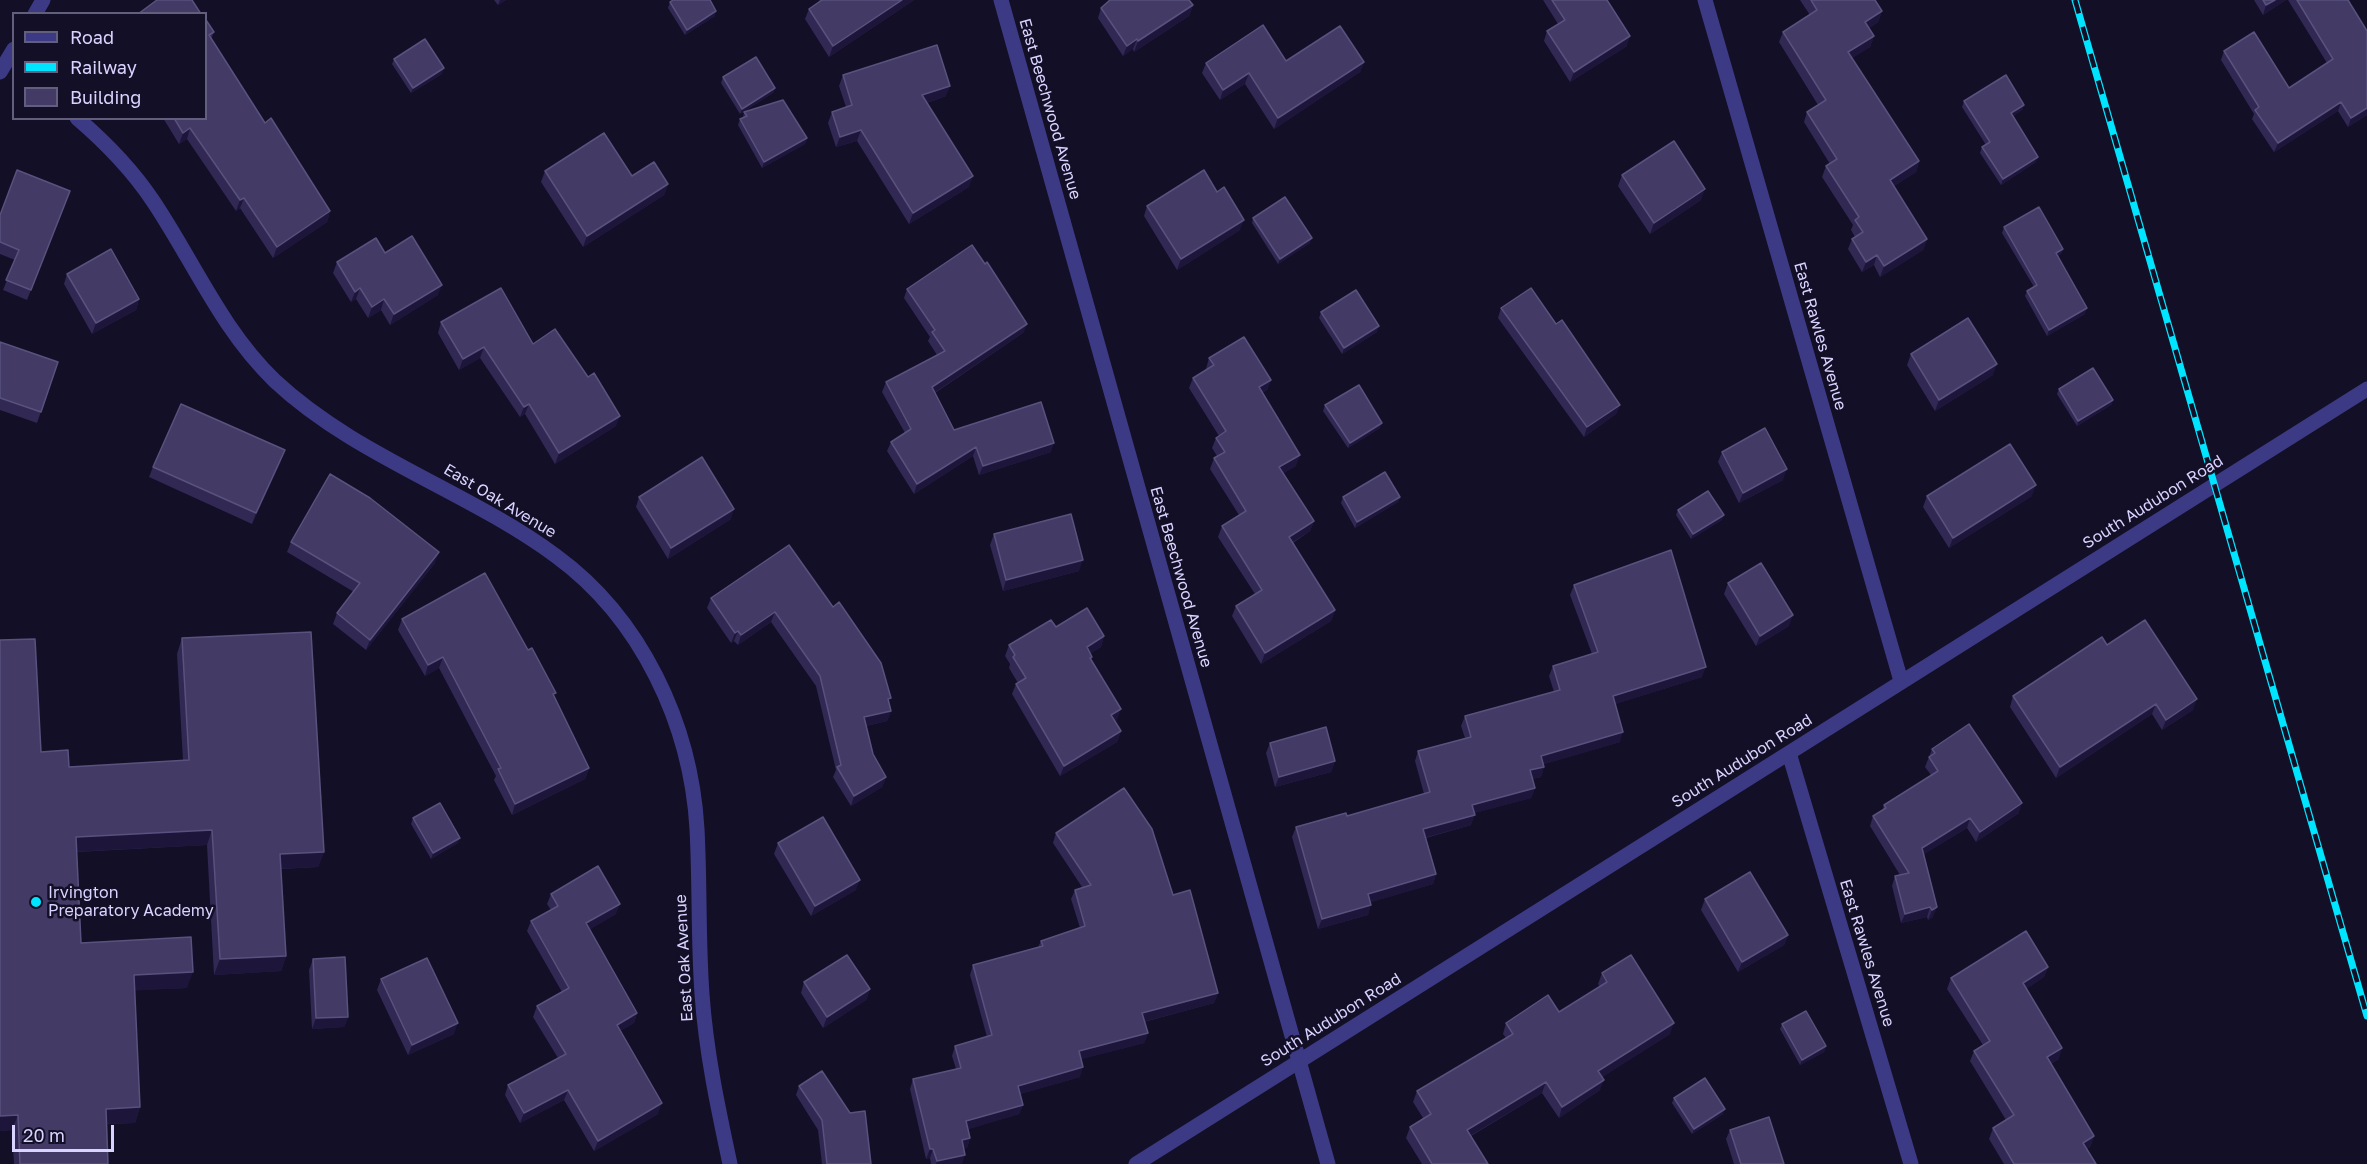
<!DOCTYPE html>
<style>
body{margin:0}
#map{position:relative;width:2367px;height:1164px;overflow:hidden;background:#130f26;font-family:"Golos Text",sans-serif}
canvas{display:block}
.legend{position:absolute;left:12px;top:12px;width:195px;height:108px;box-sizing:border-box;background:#130f26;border:2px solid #625e7d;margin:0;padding:8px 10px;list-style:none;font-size:18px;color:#d9d4ff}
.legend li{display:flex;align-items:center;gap:12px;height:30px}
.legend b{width:30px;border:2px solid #625e7d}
.scale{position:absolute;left:12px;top:1125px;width:102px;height:27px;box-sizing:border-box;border:3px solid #d9d4ff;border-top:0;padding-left:8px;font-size:18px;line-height:21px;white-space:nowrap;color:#d9d4ff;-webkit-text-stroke:4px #130f26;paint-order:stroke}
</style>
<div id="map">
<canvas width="2367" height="1164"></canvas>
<ul class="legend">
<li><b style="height:8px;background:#3d3a85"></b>Road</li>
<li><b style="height:8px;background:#00e5ff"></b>Railway</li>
<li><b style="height:16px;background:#433a66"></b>Building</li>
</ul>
<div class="scale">20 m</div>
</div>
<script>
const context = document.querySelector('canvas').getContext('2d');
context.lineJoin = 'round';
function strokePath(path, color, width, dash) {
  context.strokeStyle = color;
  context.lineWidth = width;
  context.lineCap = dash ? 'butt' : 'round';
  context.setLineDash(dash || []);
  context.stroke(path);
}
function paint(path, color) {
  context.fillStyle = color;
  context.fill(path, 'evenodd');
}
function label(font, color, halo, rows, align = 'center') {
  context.font = font + ' "Golos Text",sans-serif';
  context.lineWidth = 5;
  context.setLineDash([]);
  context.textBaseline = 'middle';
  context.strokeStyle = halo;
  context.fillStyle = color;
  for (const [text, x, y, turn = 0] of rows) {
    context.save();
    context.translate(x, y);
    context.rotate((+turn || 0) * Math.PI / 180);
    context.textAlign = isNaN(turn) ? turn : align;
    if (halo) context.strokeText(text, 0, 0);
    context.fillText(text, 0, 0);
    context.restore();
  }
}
strokePath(new Path2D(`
 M1001 0 1328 1164
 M1705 0 1901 681
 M35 14 43 0
 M0 72 14 49
 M77 118C105 142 133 171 153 201 194 262 221 329 275 381 355 456 468 491 556 556 641 618 691 724 697 829 700 884 698 939 702 994 706 1052 718 1108 730 1164
 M1789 753 1911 1164
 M1136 1164 2367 389`), '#3d3a85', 15);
const rail = new Path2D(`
 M2075 0 2367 1016`);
strokePath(rail, '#00e5ff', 7);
strokePath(rail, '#130f26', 4.5, [14]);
paint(new Path2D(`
 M494 0H506L498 5Z
 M819 0H914L829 57 805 19 809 9 820 1Z
 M1543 0H1607L1627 46 1570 82 1544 41 1547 31 1558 24Z
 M1800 0H1875L1882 11 1878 22 1869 28 1874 36 1870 47 1852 58 1919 161 1916 172 1894 186 1927 239 1923 250 1880 277 1874 265 1862 272 1848 249 1852 239 1855 237 1851 230 1853 225 1822 177 1826 166 1830 164 1804 122 1807 112 1818 105 1779 42 1783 32 1810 15Z
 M2254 0H2286L2263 15Z
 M2288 0H2348L2367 115 2348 127 2338 111 2274 152 2252 119 2254 114 2221 60 2224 51 2289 88 2327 63Z
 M670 2 715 16 685 35 668 8Z
 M1193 5 1189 16 1134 52 1133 49 1123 56 1098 18 1101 8Z
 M206 20 214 32 211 39 265 123 330 211 327 222 273 258 240 208 236 211 187 139 179 144 163 118H206Z
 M394 59 442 74 411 93 392 64Z
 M1286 61 1364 62 1360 72 1274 129 1245 84 1220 100 1202 73 1206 63Z
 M843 75 946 96 927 103 969 187 909 224 857 141 836 147 828 123 832 112 846 107 839 86Z
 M723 77 775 88 773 93 740 114 721 83Z
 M1964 101 2024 105 2022 110 2013 116 2036 162 2001 185 1980 153 1982 147 1986 145 1962 107Z
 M744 112 807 138 805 144 762 168 738 125 740 119 743 118Z
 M545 171 632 176 668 184 664 195 583 247 541 182Z
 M1622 175 1701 200 1650 234 1618 186Z
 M70 191 27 300 3 290 15 260 0 254V215Z
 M1147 206 1240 230 1177 270 1144 216Z
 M1253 218 1310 243 1278 264 1252 223Z
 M2004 227 2063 249 2061 254 2058 256 2085 314 2047 336 2025 296 2027 291 2034 287 2002 233Z
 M385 253 438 295 390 325 381 310 368 318 356 299 351 302 333 273 337 262Z
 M985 264 1027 324 1023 333 935 393 954 430 1051 452 979 475 973 456 914 494 887 451 891 442 905 433 882 392 886 382 937 355 928 341 930 337 904 298 907 289Z
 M67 274 139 299 136 310 92 334 64 284Z
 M1501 308 1556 324 1620 405 1616 414 1584 437 1498 318Z
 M1321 312 1377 332 1342 354 1319 318Z
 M441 322 533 344 588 377 616 426 555 464 525 414 520 417 480 358 459 370 438 333Z
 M0 342 58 362 37 423 0 410Z
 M1911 354 1993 375 1935 411 1907 365Z
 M1209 358 1271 380 1267 390 1262 393 1296 466 1283 473 1314 521 1310 531 1293 543 1335 610 1331 621 1261 664 1232 616 1236 606 1255 594 1218 537 1222 526 1239 515 1210 469 1214 458 1217 456 1212 448 1216 438 1219 436 1189 388 1193 378 1206 370V369Z
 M2059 389 2113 400 2111 405 2077 426 2057 394Z
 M1325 405 1380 428 1348 448 1323 411Z
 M1722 452 1783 480 1739 503 1718 462Z
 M281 461 252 524 149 477 153 467Z
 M1927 496H2032L1949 548 1923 507Z
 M639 497 731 519 668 559 636 507Z
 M1343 497H1400L1398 502 1355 528 1341 503Z
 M1678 510 1722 520 1691 539 1676 515Z
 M994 534 1079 571 1003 591 990 545Z
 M291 542 435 563 366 650 333 624 337 613 354 592 287 552Z
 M789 545 889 704 891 711 887 721 866 726 873 754 886 777 882 787 851 806 833 777 836 770 816 686 771 622 738 645 734 641 731 643 707 608 711 598Z
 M1728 583 1789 626 1756 646 1724 594Z
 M1574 585 1702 677 1615 704 1620 742 1544 764V767L1541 777 1532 779 1535 788 1531 798 1474 813 1471 825 1426 838 1436 874 1433 884 1371 902 1368 915 1318 929 1292 837 1296 827 1347 816 1424 794 1415 761 1418 751 1465 738 1461 726 1465 716 1554 692 1549 676 1553 666 1592 654 1570 595Z
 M402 619 554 697 589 768 585 779 512 815 494 780 496 776 439 668 425 676 398 630Z
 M1056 627 1104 636 1101 647 1091 653 1092 657 1091 660 1117 720 1115 721 1121 731 1117 742 1060 776 1012 694 1016 684 1018 683 1009 668 1010 664 1005 656 1009 645Z
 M182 638 324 852 318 867 281 869 286 956 281 971 214 975 207 845 76 852 81 943 187 988 135 990 140 1107 135 1123 107 1124 108 1164H14L12 1130 0 1131V640L41 752 69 767 183 761 177 654Z
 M2107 645 2193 710 2162 730 2152 714 2056 778 2010 707 2013 696Z
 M1270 743 1335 761 1331 772 1275 787 1266 753Z
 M1932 749 2019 813 1976 842 1967 828 1924 854 1933 917 1928 920 1927 917 1901 923 1892 886 1895 876 1900 875 1870 826 1873 816 1882 811 1884 805 1931 775 1925 767Z
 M413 818 458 843 431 859 411 824Z
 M1056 833 1173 895 1218 993 1214 1003 1144 1022 1148 1033 1144 1043 1081 1059 1080 1077 1020 1094 1023 1105 1019 1114 968 1129 970 1138 967 1148H964L962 1164H931L930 1158 926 1159 910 1089 913 1079 956 1069 952 1056 955 1046 987 1037 970 975 973 965 1038 947 1041 941 1080 928 1071 899 1075 890 1082 887 1053 843Z
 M778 843 856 890 811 916 774 854Z
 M551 894 616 914 590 929 637 1013 634 1023 620 1031 658 1114 594 1151 564 1100 520 1123 505 1095 508 1085 558 1058 533 1017 537 1006 562 992 527 931 531 921 551 910 547 904Z
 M1705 899 1788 935 1784 945 1738 972 1701 910Z
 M313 959 348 1017 344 1027 312 1029 309 970Z
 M2048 967 2044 977 2026 989 2059 1059 2051 1064 2094 1136 2090 1147 2087 1149 2096 1164H2004L1989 1139 1993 1128 2006 1120 1970 1061 1974 1051 1983 1045 1947 989 1951 978Z
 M1602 973 1670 1034 1602 1077 1600 1090 1559 1118 1542 1093 1471 1136 1488 1164H1422L1406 1138 1410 1127 1423 1118 1413 1102 1417 1091 1506 1038 1503 1034 1506 1023 1559 1012 1600 987 1598 984Z
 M381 979 454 1034 408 1055 377 990Z
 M804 982 870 989 866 1000 823 1028 801 993Z
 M1782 1024 1826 1046 1824 1052 1800 1065 1780 1029Z
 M799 1086 871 1164H822L818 1130 796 1095Z
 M1674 1098 1723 1114 1692 1134 1672 1103Z
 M1730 1130 1784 1164H1734L1726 1139Z`), '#312854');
paint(new Path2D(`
 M500 0H506L498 5Z
 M902 0H914L829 57 833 46Z
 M2275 0H2286L2263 15 2266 5Z
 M1193 5 1189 16 1134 52 1138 41Z
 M716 11 715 16 685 35 687 30Z
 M1882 11 1878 22 1861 33 1865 22Z
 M1630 36 1627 46 1570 82 1574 72Z
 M1874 36 1870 47 1844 63 1848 52Z
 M1137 39 1133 49 1123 56 1127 46Z
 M1364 62 1360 72 1274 129 1278 118Z
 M444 68 442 74 411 93 413 88Z
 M1249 73 1245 84 1220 100 1223 90Z
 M950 86 946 96 918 106 922 95Z
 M775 88 773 93 740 114 742 109Z
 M2341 102 2338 111 2274 152 2278 143Z
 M2024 105 2022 110 2009 119 2011 113Z
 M2367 108V115L2348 127 2351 118Z
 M190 128 187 139 179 144 183 133Z
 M861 130 857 141 836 147 840 137Z
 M807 138 805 144 762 168 764 162Z
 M2038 157 2036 162 2001 185 2003 179Z
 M1919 161 1916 172 1886 191 1890 180Z
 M973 176 969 187 909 224 913 213Z
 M668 184 664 195 583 247 587 236Z
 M1705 189 1701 200 1650 234 1654 223Z
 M244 198 240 208 236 211 240 200Z
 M330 211 327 222 273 258 277 247Z
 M1244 220 1240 230 1177 270 1181 259Z
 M1312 238 1310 243 1278 264 1280 259Z
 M1927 239 1923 250 1880 277 1884 266Z
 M2063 249 2061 254 2054 258 2056 253Z
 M1877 255 1874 265 1862 272 1866 262Z
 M442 285 438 295 390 325 394 314Z
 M360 288 356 299 351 302 355 292Z
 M139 299 136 310 92 334 96 323Z
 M384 299 381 310 368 318 372 307Z
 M2087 308 2085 314 2047 336 2049 330Z
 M1027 324 1023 333 928 397 932 387Z
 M1379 326 1377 332 1342 354 1344 348Z
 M484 347 480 358 459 370 463 359Z
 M1997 364 1993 375 1935 411 1939 400Z
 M1271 380 1267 390 1255 398 1259 387Z
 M2113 400 2111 405 2077 426 2078 421Z
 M529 404 525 414 520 417 524 407Z
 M1620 405 1616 414 1584 437 1587 427Z
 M620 416 616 426 555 464 559 453Z
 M1382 423 1380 428 1348 448 1350 443Z
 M1054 443 1051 452 979 475 983 466Z
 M976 447 973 456 914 494 917 484Z
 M285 450 281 461 252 524 256 513Z
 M1300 455 1296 466 1276 478 1279 467Z
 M1787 469 1783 480 1739 503 1743 493Z
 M2036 485 2032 496 1949 548 1953 538Z
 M1400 497 1398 502 1355 528 1357 522Z
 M734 509 731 519 668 559 671 548Z
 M1724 515 1722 520 1691 539 1693 534Z
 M1314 521 1310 531 1285 547 1289 537Z
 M439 552 435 563 366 650 370 640Z
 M1083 560 1079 571 1003 591 1006 580Z
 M1335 610 1331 621 1261 664 1265 653Z
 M775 612 771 622 738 645 741 635Z
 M1793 615 1789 626 1756 646 1760 636Z
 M738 631 734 641 731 643 735 633Z
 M1104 636 1101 647 1083 658 1087 647Z
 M443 657 439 668 425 676 428 665Z
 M1706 667 1702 677 1609 706 1613 696Z
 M2197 699 2193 710 2162 730 2166 720Z
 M2156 704 2152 714 2056 778 2060 767Z
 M1121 709 1117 720 1107 726 1111 715Z
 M891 711 887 721 861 727 864 717Z
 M1121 731 1117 742 1060 776 1064 766Z
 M1623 732 1620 742 1538 766 1541 756Z
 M1335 761 1331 772 1275 787 1279 777Z
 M1544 767 1541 777 1526 780 1530 770Z
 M589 768 585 779 512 815 515 804Z
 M886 777 882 787 851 806 854 796Z
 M1535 788 1531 798 1468 815 1472 805Z
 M2022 803 2019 813 1976 842 1980 832Z
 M1475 815 1471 825 1420 839 1423 829Z
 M1970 818 1967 828 1918 858 1922 848Z
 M212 830 207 845 70 852 76 837Z
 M460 838 458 843 431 859 433 853Z
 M324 852 318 867 275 869 280 854Z
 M1436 874 1433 884 1365 904 1368 894Z
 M860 880 856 890 811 916 815 906Z
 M620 904 616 914 583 934 586 923Z
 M1371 905 1368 915 1318 929 1322 919Z
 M1930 907 1927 917 1901 923 1905 914Z
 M1937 907 1933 917 1928 920 1932 910Z
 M1788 935 1784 945 1738 972 1742 962Z
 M286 956 281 971 214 975 220 959Z
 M2048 967 2044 977 2019 994 2023 983Z
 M193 972 187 988 128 991 134 975Z
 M870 989 866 1000 823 1028 827 1017Z
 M1218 993 1214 1003 1139 1023 1142 1013Z
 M637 1013 634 1023 613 1035 617 1025Z
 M348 1017 344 1027 312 1029 316 1018Z
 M458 1023 454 1034 408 1055 412 1045Z
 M1674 1023 1670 1034 1595 1082 1598 1071Z
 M1148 1033 1144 1043 1075 1061 1079 1051Z
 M1826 1046 1824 1052 1800 1065 1802 1060Z
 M2062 1048 2059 1059 2043 1068 2047 1057Z
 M1083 1067 1080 1077 1014 1096 1018 1086Z
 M1604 1080 1600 1090 1559 1118 1562 1107Z
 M1546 1082 1542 1093 1463 1140 1467 1130Z
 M568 1090 564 1100 520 1123 524 1113Z
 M662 1103 658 1114 594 1151 598 1141Z
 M1023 1105 1019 1114 963 1131 966 1121Z
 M140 1107 135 1123 100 1124 106 1109Z
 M1725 1109 1723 1114 1692 1134 1694 1129Z
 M18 1115 12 1130 0 1131V1116Z
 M2094 1136 2090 1147 2080 1153 2083 1143Z
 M970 1138 967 1148 959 1150 962 1140Z
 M930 1149H933L930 1158 926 1159Z
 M965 1155 962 1164H936L937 1161Z`), '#1d163a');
const building = new Path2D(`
 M157 0H192L201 14H138Z
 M673 0H710L716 11 687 30 670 2Z
 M822 0H902L833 46 809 9Z
 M1110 0H1189L1193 5 1138 41 1137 39 1127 46 1101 8Z
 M1552 0H1607L1630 36 1574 72 1547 31 1565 20Z
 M1811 0H1875L1882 11 1865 22 1874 36 1848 52 1919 161 1890 180 1927 239 1884 266 1877 255 1866 262 1852 239 1863 232 1855 220 1859 217 1826 166 1837 159 1807 112 1826 100 1783 32 1817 10Z
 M2263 0H2275L2266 5Z
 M2297 0H2348L2367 31V108L2351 118 2341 102 2278 143 2255 110 2259 107 2224 51 2254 32 2289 88 2333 59Z
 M206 20 214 32 209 35 265 123 271 118 330 211 277 247 244 198 240 200 190 128 183 133 174 118H206Z
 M1263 25 1286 61 1340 26 1364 62 1278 118 1249 73 1223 90 1206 63Z
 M425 39 444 68 413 88 394 59Z
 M937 45 950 86 922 95 973 176 913 213 861 130 840 137 832 112 852 105 843 75Z
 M756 57 775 88 742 109 723 77Z
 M2006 75 2024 105 2011 113 2038 157 2003 179 1982 147 1990 142 1964 101Z
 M783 100 807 138 764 162 740 119 747 116 744 112Z
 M604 133 632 176 654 162 668 184 587 236 545 171Z
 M1674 141 1705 189 1654 223 1622 175Z
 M17 170 70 191 31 290 6 280 19 250 0 242V215Z
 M1204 170 1217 192 1224 187 1244 220 1181 259 1147 206Z
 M1285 197 1312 238 1280 259 1253 218Z
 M2039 207 2063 249 2056 253 2087 308 2049 330 2027 291 2037 285 2004 227Z
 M412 236 442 285 394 314 384 299 372 307 360 288 355 292 337 262 376 238 385 253Z
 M972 245 985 264 987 262 1027 324 932 387 954 430 1041 402 1054 443 983 466 976 447 917 484 891 442 911 429 886 382 945 351 932 332 935 330 907 289Z
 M111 249 139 299 96 323 67 274Z
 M501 288 533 344 555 329 588 377 594 373 620 416 559 453 529 404 524 407 484 347 463 359 441 322Z
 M1531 288 1556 324 1562 320 1620 405 1587 427 1501 308Z
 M1356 290 1379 326 1344 348 1321 312Z
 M1968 318 1997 364 1939 400 1911 354Z
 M1244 337 1271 380 1259 387 1300 455 1279 467 1314 521 1289 537 1335 610 1265 653 1236 606 1262 590 1222 526 1246 511 1214 458 1225 452 1216 438 1226 431 1193 378 1214 365 1209 358Z
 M0 342 58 362 41 412 0 398Z
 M2093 368 2113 400 2078 421 2059 389Z
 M1359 385 1382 423 1350 443 1325 405Z
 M181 404 285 450 256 513 153 467Z
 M1765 428 1787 469 1743 493 1722 452Z
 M2010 444 2036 485 1953 538 1927 496Z
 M702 457 734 509 671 548 639 497Z
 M1385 472 1400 497 1357 522 1343 497Z
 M330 474 370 498 439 552 370 640 337 613 360 583 291 542Z
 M1708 491 1724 515 1693 534 1678 510Z
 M1071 514 1083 560 1006 580 994 534Z
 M789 545 833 607 839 602 881 663 891 698 888 699 891 711 864 717 873 754 886 777 854 796 837 767 841 765 820 676 775 612 741 635 738 631 735 633 711 598Z
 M1671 550 1706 667 1613 696 1623 732 1541 756 1544 767 1530 770 1535 788 1472 805 1475 815 1423 829 1436 874 1368 894 1371 905 1322 919 1296 827 1346 813 1347 816 1430 792 1418 751 1471 737 1465 716 1560 690 1553 666 1598 652 1574 585Z
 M1761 563 1793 615 1760 636 1728 583Z
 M485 573 528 650 532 648 556 693 553 694 589 768 515 804 498 769 501 768 443 657 428 665 402 619Z
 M1087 608 1104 636 1087 647 1092 657 1090 658 1121 709 1111 715 1121 731 1064 766 1016 684 1026 678 1013 657 1015 655 1009 645 1051 620 1056 627Z
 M2145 620 2197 699 2166 720 2156 704 2060 767 2013 696 2102 637 2107 645Z
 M311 632 324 852 280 854 286 956 220 959 212 830 76 837 81 943 191 937 193 972 134 975 140 1107 106 1109 108 1164H20L18 1115 0 1116V640L35 639 41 752 68 750 69 767 189 760 182 638Z
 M1969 724 2022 803 1980 832 1970 818 1922 848 1937 907 1932 910 1930 907 1905 914 1895 876 1909 873 1873 816 1886 808 1884 805 1938 771 1929 757 1935 753 1932 749Z
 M1326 727 1335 761 1279 777 1270 743Z
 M1124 788 1152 829 1173 895 1190 890 1218 993 1142 1013 1148 1033 1079 1051 1083 1067 1018 1086 1023 1105 966 1121 970 1138 962 1140 965 1155 937 1161 933 1149H930L913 1079 961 1068 955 1046 992 1035 973 965 1043 946 1041 941 1085 926 1075 890 1091 885 1056 833Z
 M440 803 460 838 433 853 413 818Z
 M823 817 860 880 815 906 778 843Z
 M598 866 620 904 586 923 637 1013 617 1025 662 1103 598 1141 568 1090 524 1113 508 1085 566 1054 537 1006 569 988 531 921 558 906 551 894Z
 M1750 872 1788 935 1742 962 1705 899Z
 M2026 931 2048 967 2023 983 2062 1048 2047 1057 2094 1136 2083 1143 2096 1164H2014L1993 1128 2014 1115 1974 1051 1990 1041 1951 978Z
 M847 955 870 989 827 1017 804 982Z
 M1631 955 1674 1023 1598 1071 1604 1080 1562 1107 1546 1082 1467 1130 1488 1164H1432L1410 1127 1431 1114 1417 1091 1513 1034 1506 1023 1548 995 1559 1012 1607 982 1602 973Z
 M345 957 348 1017 316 1018 313 959Z
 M427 958 458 1023 412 1045 381 979Z
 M1806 1011 1826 1046 1802 1060 1782 1024Z
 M822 1071 850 1113 865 1111 871 1164H827L822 1120 799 1086Z
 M1705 1078 1725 1109 1694 1129 1674 1098Z
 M1769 1117 1784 1164H1741L1730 1130Z`);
paint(building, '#433a66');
strokePath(building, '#5a527e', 1.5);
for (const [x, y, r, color] of [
 [36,902,6,"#00e5ff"]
]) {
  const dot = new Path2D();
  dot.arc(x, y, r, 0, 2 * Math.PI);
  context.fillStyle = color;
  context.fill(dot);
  strokePath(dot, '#130f26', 2);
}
label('16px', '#d9d4ff', '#130f26', [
 ["East Beechwood Avenue",1050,109,74],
 ["East Rawles Avenue",1820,336,74],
 ["East Oak Avenue",500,501,31],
 ["South Audubon Road",2153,502,-32],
 ["East Beechwood Avenue",1181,577,74],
 ["South Audubon Road",1742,761,-32],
 ["East Rawles Avenue",1867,953,73],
 ["East Oak Avenue",684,958,-93],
 ["South Audubon Road",1331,1020,-32]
]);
label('16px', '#d9d4ff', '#130f26', [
 ["Irvington",48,893],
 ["Preparatory Academy",48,911]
], 'left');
</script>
